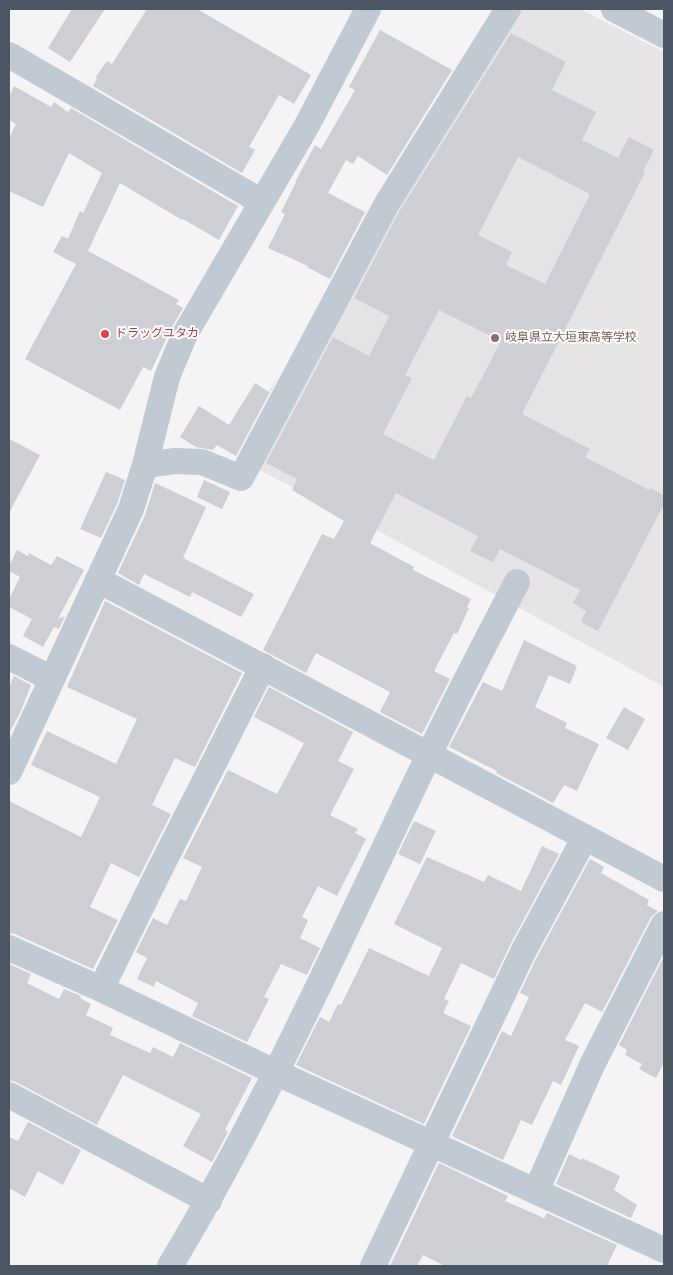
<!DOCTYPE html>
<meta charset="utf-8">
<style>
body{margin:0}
#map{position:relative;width:673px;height:1275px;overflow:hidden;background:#f5f3f3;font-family:Signika,sans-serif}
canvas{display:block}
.frame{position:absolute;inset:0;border:10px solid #4a5661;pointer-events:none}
</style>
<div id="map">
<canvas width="673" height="1275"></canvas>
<div class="frame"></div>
</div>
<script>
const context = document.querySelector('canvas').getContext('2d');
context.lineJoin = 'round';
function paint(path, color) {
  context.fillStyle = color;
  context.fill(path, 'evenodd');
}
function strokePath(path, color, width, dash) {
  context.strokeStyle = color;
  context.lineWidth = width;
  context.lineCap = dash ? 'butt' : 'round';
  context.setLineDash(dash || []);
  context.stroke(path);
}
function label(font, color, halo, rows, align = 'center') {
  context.font = font + ' Signika,"Noto Sans JP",sans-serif';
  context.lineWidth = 4;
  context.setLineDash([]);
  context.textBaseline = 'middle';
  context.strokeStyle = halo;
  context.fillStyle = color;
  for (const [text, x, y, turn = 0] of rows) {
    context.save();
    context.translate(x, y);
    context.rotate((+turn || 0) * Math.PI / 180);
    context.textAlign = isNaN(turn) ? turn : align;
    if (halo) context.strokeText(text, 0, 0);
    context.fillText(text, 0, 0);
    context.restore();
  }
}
paint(new Path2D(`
 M518 9H580L664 52V687L369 526 257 469 396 206Z`), '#e6e4e5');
paint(new Path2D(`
 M72 9H105L70 62 48 48Z
 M147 9H197L311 75 294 104 279 95 249 147 255 150 242 173 93 86 97 79 95 78 107 61 112 64Z
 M380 30 452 70 387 175 358 156 353 164 346 160 328 193 365 212 330 279 307 267 308 266 268 248 285 214 281 212 296 182H295L315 145 321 149 355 90 349 87Z
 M511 33 566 62 552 90 596 112 582 140 618 158 629 137 654 150 643 171 645 172 522 414 590 449 585 457 649 490 650 488 664 495V504L598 631 581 622 586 611 573 603 580 590 500 549 493 562 470 551 478 536 396 493 370 543 414 567 413 570 471 599 467 607 469 608 457 634 454 633 434 671 450 679 422 734 380 712 390 692 316 653 306 673 263 650 322 534 334 539 344 521 292 490 297 479 266 463 333 337 369 356 389 316 354 298 399 212ZM518 157 590 194 545 284 506 265 512 252 478 235ZM439 310 501 341 471 398 467 396 434 460 383 434 412 378 405 375Z
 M14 86 51 107 54 102 68 112 71 108 238 206 219 240 183 219 182 220 120 183 88 251 179 300 176 304 183 308 172 327 151 371 143 367 120 410 25 359 76 264 53 252 62 236 68 239 80 211 83 213 102 173 69 153 43 207 9 191V139L16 124 9 120V97Z
 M279 375 236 456 217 445 213 450 196 447 180 437 199 406 229 425 255 383 269 392Z
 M9 439 40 455 9 513Z
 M106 472 125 480 117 504 101 538 80 529Z
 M204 480 230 492 222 509 197 497Z
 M155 483 206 507 183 558 254 594 241 617 192 592 190 597 144 574 139 585 118 573 145 515Z
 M17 550 28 556 29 553 51 565 57 556 84 570 58 619 65 616 59 629 54 627 43 647 23 636 32 619 9 607V599L20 577 9 571V566Z
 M105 601 242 673 195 767 175 758 152 805 171 814 139 877 111 863 90 907 118 920 93 969 15 934 9 933V801L81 837 100 797 31 765 47 731 116 764 137 719 67 687Z
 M524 640 577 666 570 684 549 675 535 707 567 723 565 728 599 744 577 791 564 785 553 803 496 773 497 771 449 747 483 682 502 691Z
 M14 676 31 685 20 713 9 733V687Z
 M269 687 353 732 338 761 354 769 330 815 358 829 355 833 366 839 337 896 318 886 302 917 308 920 300 938 320 948 307 975 281 964 264 997 269 999 247 1042 192 1016 198 1003 156 981 154 987 137 979 147 958 136 952 153 918 167 925 180 899 186 901 202 867 183 858 228 770 277 794 304 743 254 717Z
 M624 707 645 719 628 750 606 738Z
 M414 821 436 831 420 864 398 854Z
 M542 846 559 854 511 943 494 979 461 963 444 999 449 1001 443 1013 471 1026 424 1124 296 1065 320 1017 329 1022 338 1004 341 1005 369 948 429 976 442 948 394 924 427 857 484 882 488 875 521 891Z
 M590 859 604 867 601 873 649 900 647 905 658 911 651 917 602 1012 585 1003 565 1040 579 1046 561 1085 553 1081 532 1125 521 1120 503 1160 452 1136 502 1031 511 1036 529 997 520 993 537 957Z
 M664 956V1062L656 1078 639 1069 642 1064 625 1055 627 1050 619 1045Z
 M9 964 31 974 27 983 59 999 64 989 81 996 80 998 91 1004 86 1015 113 1028 110 1035 150 1053 153 1047 173 1057 180 1043 252 1078 225 1130 228 1132 212 1162 183 1146 201 1114 123 1075 97 1125 16 1082 9 1080Z
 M28 1122 81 1150 63 1185 38 1171 25 1197 9 1188V1137L18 1141Z
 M569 1154 581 1160 582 1158 620 1176 614 1190 637 1205 631 1218 556 1184Z
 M439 1163 508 1196 505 1201 544 1218 547 1213 617 1245 607 1266H445L423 1255 417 1266H390Z`), '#cdcfd5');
strokePath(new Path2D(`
 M614 9 664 35
 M9 55 262 202
 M145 465 175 461 202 462 241 478 386 205 508 9
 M98 580 664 879
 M9 657 52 679
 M9 772 131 509 145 465 167 377 185 334 306 127 368 9
 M9 948 101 989 277 1073 664 1250
 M101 989 159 871 263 666
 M9 1095 209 1201
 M536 1191 593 1063 664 924
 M170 1266C268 1103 345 928 428 757 456 698 487 640 517 582
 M373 1266 524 950 585 837`), '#c1cad2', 26);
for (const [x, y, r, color] of [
 [105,334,5,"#e0444e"],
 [495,338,5,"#8d6e63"]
]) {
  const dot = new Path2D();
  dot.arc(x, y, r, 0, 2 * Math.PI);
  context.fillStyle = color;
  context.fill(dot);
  strokePath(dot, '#fff', 2);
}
label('12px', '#be3a42', '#fff', [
 ["ドラッグユタカ",115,334]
], 'left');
label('12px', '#785e54', '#fff', [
 ["岐阜県立大垣東高等学校",505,338]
], 'left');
</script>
